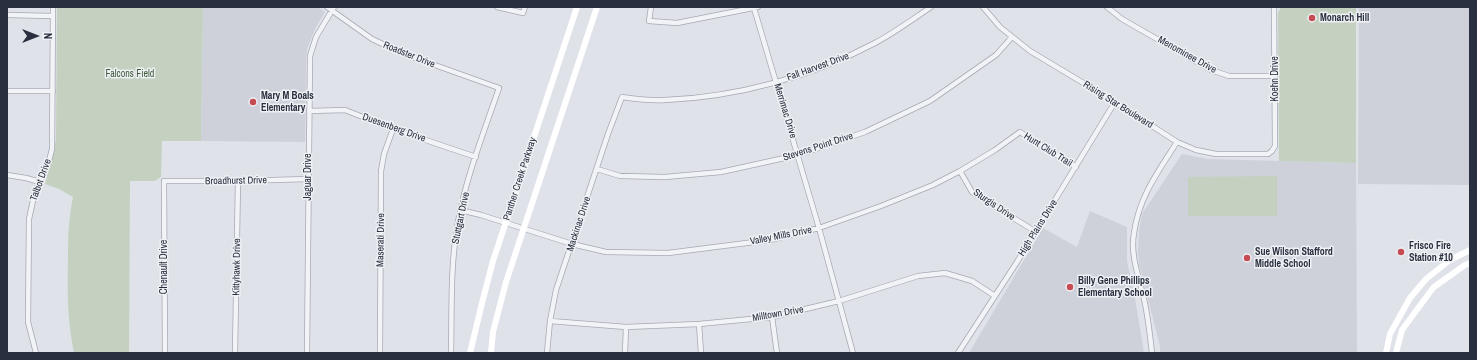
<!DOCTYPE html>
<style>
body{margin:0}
#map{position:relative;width:1477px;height:360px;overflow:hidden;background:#dfe2e8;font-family:"Archivo Narrow",sans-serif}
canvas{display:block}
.frame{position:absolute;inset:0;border:8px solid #292f3e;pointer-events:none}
.north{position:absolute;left:16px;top:16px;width:40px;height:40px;-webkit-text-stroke:3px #eff1f5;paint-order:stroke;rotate:90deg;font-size:11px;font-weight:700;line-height:16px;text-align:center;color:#292f3e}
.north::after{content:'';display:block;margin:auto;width:14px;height:18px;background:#292f3e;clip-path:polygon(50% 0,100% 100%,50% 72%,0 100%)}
</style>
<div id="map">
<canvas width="1477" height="360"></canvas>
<div class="frame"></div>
<div class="north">N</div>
</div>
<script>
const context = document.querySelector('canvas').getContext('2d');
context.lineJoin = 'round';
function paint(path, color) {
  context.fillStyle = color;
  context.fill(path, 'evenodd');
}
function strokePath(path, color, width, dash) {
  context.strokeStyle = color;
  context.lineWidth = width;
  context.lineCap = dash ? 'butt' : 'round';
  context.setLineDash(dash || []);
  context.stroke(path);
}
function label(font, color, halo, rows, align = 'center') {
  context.font = font + ' "Archivo Narrow",sans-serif';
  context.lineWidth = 3;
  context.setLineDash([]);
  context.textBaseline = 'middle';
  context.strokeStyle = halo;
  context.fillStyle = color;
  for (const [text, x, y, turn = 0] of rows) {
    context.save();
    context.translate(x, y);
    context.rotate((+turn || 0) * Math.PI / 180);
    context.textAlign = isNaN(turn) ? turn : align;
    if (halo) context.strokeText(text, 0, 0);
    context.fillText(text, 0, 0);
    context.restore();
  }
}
paint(new Path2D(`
 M203 7H318L325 12 315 29 307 49 306 63 305 142 201 141Z
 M1359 7H1470V185L1358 184Z
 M1182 154 1208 159 1356 163 1357 353H1160V346L1139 264 1138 252 1139 231 1142 214Z
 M1090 211 1127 227V261L1135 298 1144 353H969L1043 228 1077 247Z`), '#ced1d9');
paint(new Path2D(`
 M57 7H203L201 141H162L161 177 155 181H130L129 353H74C68 324 67 294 68 264 68 240 68 221 73 197L59 189 45 184 56 140Z
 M1281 7H1356V163L1279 161 1278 13Z
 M1277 176V216H1188V177Z`), '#c4d1c1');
const street = new Path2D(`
 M327 7 372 39 404 54 499 88C484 132 466 177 458 222 450 265 452 310 451 353
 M497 7 523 13 525 7
 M651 7 649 21 677 23 758 7
 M983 7 1000 27 1030 51 1115 102 1177 142 1196 150 1216 154H1268L1272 151 1275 146 1274 7
 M1107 7 1122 19 1211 70 1229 76H1275
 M754 8 819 228 853 353
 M7 15 53 16
 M7 91H53
 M309 111 345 110 393 129 476 157
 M597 169 620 176 665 177 721 172 798 155 865 132 930 101 996 55 1012 37
 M960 171 972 192 1036 232
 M7 175 26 178 40 182
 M460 210 481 215 572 244 606 252 668 253 770 240 819 228 881 206 933 185 960 171 995 150 1020 132 1076 167
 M772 317 777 353
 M550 321 626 327 699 324 772 317 839 301 918 276 945 273 972 281 995 296
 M699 324 701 353
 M36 353 28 322 29 219 34 196 49 161 52 149 53 7
 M165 353 164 181H238L308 179
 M235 353 238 181
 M307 353 310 56 316 37 334 7
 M380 353 381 171 384 154 393 129
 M547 353 550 321 556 290 608 134 622 97C636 99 651 101 665 100 737 97 811 77 875 43 894 33 913 19 931 7
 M625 353 626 327
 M958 353 1017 262 1115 102
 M1152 353C1150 335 1148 316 1144 299 1139 277 1130 255 1134 233 1139 197 1158 172 1177 142`);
strokePath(street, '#a5a9b2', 6);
strokePath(street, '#f2f3f6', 4.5);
strokePath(new Path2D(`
 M470 353 483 299 493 261 577 7
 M491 353 493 332 506 282 597 7
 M1386 353 1390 334 1410 298 1426 279 1450 260 1470 250
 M1396 353 1402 330 1430 292 1434 287 1465 265 1470 263`), '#fff', 6);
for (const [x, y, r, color] of [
 [1312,18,4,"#c54c53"],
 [253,102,4,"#c54c53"],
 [1401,252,4,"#c54c53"],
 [1247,258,4,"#c54c53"],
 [1070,287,4,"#c54c53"]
]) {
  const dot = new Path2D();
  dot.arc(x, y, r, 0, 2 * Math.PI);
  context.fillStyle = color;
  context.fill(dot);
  strokePath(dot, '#eff1f5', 1.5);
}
label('bold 10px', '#292f3e', '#eff1f5', [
 ["Monarch Hill",1320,18],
 ["Mary M Boals",261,96],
 ["Elementary",261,108],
 ["Frisco Fire",1409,246],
 ["Station #10",1409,258],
 ["Sue Wilson Stafford",1255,252],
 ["Middle School",1255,264],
 ["Billy Gene Phillips",1078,281],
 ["Elementary School",1078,293]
], 'left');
label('10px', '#292f3e', '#eff1f5', [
 ["Roadster Drive",409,55,22],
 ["Menominee Drive",1187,55,29],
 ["Fall Harvest Drive",818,67,-20],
 ["Koehn Drive",1275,79,-90],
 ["Rising Star Boulevard",1118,105,32],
 ["Merrimac Drive",785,111,73],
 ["Duesenberg Drive",394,128,20],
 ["Stevens Point Drive",818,147,-18],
 ["Hunt Club Trail",1048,150,32],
 ["Jaguar Drive",308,177,-90],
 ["Panther Creek Parkway",520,179,-72],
 ["Talbot Drive",41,180,-70],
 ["Broadhurst Drive",236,181,-1],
 ["Sturgis Drive",994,205,34],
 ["Stuttgart Drive",461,218,-78],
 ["Mackinac Drive",579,224,-72],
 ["High Plains Drive",1038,228,-58],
 ["Valley Mills Drive",781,236,-11],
 ["Maserati Drive",381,240,-89],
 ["Chenault Drive",164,267,-90],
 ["Kittyhawk Drive",237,267,-89],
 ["Milltown Drive",778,314,-10]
]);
label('10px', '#3b5937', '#eff1f5', [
 ["Falcons Field",130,74]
]);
</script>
